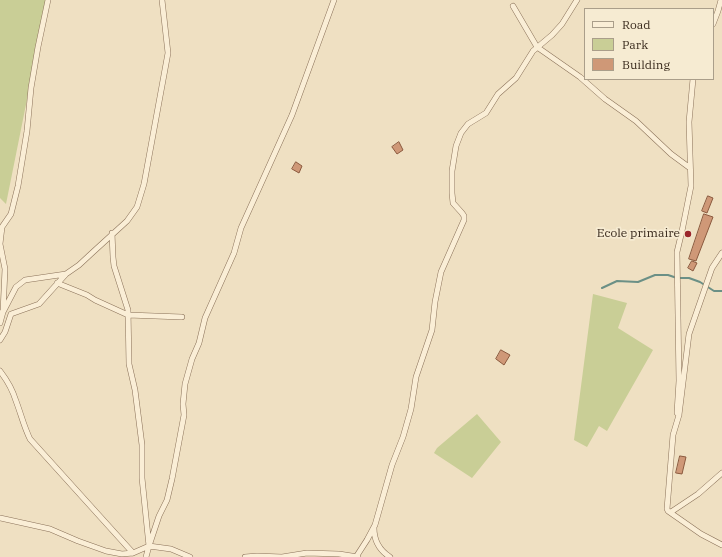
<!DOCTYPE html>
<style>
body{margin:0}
#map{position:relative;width:722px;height:557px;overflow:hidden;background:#efe0c2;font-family:"IBM Plex Serif",serif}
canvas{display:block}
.legend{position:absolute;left:584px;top:8px;width:130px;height:72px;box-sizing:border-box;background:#f6ebd2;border:1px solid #aa9e8a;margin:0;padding:5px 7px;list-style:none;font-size:12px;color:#392a1d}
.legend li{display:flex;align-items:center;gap:8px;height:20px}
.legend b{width:20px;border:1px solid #aa9e8a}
</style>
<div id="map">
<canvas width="722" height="557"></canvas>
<ul class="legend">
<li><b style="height:5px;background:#faeed6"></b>Road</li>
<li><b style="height:11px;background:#c9ce96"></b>Park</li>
<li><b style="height:11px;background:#cf9877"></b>Building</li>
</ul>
</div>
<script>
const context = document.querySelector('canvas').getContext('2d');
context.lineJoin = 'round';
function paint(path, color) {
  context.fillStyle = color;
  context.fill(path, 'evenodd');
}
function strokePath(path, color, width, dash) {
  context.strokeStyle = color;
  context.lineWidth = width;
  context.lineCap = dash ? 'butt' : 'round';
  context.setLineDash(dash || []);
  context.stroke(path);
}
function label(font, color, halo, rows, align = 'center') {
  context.font = font + ' "IBM Plex Serif",serif';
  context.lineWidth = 3.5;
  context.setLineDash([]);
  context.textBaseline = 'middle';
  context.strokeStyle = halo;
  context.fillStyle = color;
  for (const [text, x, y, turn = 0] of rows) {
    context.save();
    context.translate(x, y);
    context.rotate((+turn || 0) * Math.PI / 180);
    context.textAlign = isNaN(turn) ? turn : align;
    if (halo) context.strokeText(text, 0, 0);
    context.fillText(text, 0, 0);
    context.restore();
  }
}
paint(new Path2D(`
 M0 0H47L6 204 0 198Z
 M593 294 627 303 618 328 653 350 607 431 599 426 587 447 574 440Z
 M477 414 501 442 472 478 434 453 437 448Z`), '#c9ce96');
strokePath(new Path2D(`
 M602 288 617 281 638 282 655 275H668L677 278H689L700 282 714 291H722`), '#6b9086', 2);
const building = new Path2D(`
 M399 142 403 150 397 154 392 147Z
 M296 162 302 166 299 173 292 169Z
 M708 196 713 198 707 213 702 211Z
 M704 214 713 217 696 261 689 259Z
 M692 261 697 263 693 271 688 268Z
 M501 350 510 355 504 365 496 359Z
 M680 456 686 457 682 474 676 473Z`);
paint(building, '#cf9877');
strokePath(building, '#8a593e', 1);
const street = new Path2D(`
 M513 6 537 47 580 77 605 99 636 121 671 154 690 168
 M713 24 718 11 721 0
 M112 233 113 257 114 266 128 310 129 364 135 390 142 445V478L149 546 146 557
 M722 253 712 268 689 334 679 415 673 435 667 509 668 511 701 534 722 545
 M57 283 87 295 95 300 128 315 182 317
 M0 313 3 312 16 287 25 280 66 274 79 265 93 252 127 221 137 207 144 184 168 53 162 0
 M0 323 3 312 5 269 0 244 2 227 11 214 18 186 27 131 31 88 38 47 48 0
 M0 340 5 332 11 314 39 304 66 274
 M0 371C7 380 13 391 16 401 21 414 24 427 30 439L133 553
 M679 415 677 413 679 381 677 252 682 231 691 186 689 122 693 79
 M668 511 671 512 698 494 722 473
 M0 518 50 529 78 541 106 551 122 554 133 553 149 546 171 549 190 557
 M374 528C374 541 379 550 390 557
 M149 546 159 516 167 500 172 479 184 415 183 404 185 384 192 359 199 343 205 318 234 253 241 228 292 115 334 0
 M245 557 257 556 282 557 307 553 339 554 358 557
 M356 557 367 540 375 525 392 465 403 437 411 409 416 377 432 330 435 302 441 272 464 220V216L462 213 453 203 452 193V171L456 146 461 133 468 124 486 113 498 94 516 78 533 51 552 35 562 24 577 0`);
strokePath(street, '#8a7159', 6);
strokePath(street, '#faeed6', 5);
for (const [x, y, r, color] of [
 [688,234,4,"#9b272c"]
]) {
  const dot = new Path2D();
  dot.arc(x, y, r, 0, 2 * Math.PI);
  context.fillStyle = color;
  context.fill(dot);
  strokePath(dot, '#f6ebd2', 1.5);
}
label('12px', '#392a1d', '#f6ebd2', [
 ["Ecole primaire",680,234]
], 'right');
</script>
